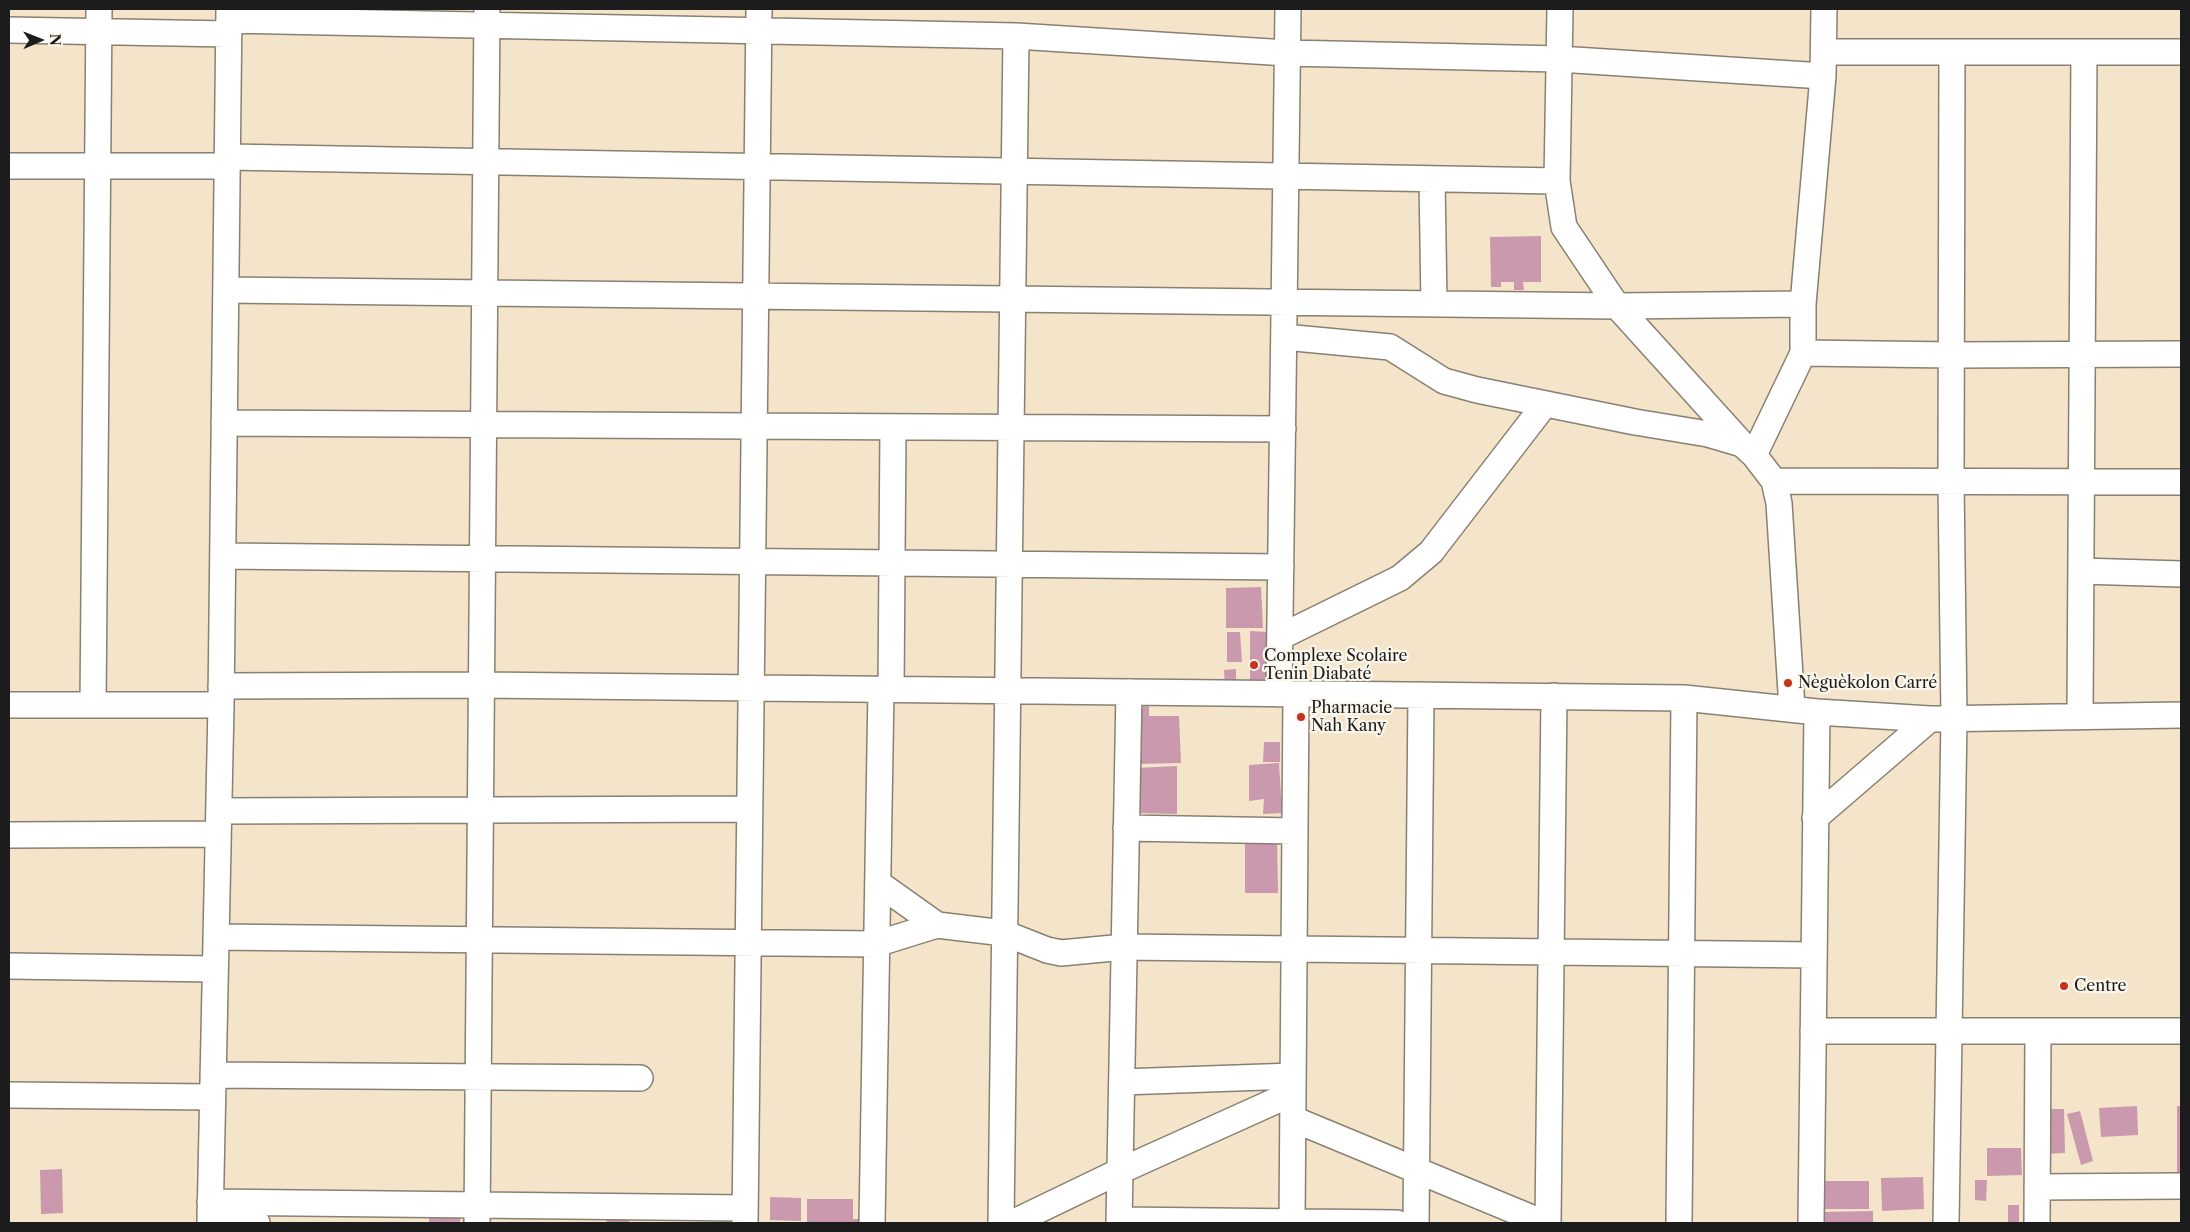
<!DOCTYPE html>
<meta charset="utf-8">
<style>
body{margin:0}
#map{position:relative;width:2190px;height:1232px;overflow:hidden;background:#f4e4c9;font-family:"Libre Caslon Text",serif}
canvas{display:block}
.frame{position:absolute;inset:0;border:10px solid #1c1c1c;pointer-events:none}
.north{position:absolute;left:15px;top:15px;width:50px;height:50px;-webkit-text-stroke:4px #fbf7ec;paint-order:stroke;rotate:89deg;font-size:14px;font-weight:700;line-height:20px;text-align:center;color:#1c1c1c}
.north::after{content:'';display:block;margin:auto;width:18px;height:22px;background:#1c1c1c;clip-path:polygon(50% 0,100% 100%,50% 72%,0 100%)}
</style>
<div id="map">
<canvas width="2190" height="1232"></canvas>
<div class="frame"></div>
<div class="north">N</div>
</div>
<script>
const context = document.querySelector('canvas').getContext('2d');
context.lineJoin = 'round';
function paint(path, color) {
  context.fillStyle = color;
  context.fill(path, 'evenodd');
}
function strokePath(path, color, width, dash) {
  context.strokeStyle = color;
  context.lineWidth = width;
  context.lineCap = dash ? 'butt' : 'round';
  context.setLineDash(dash || []);
  context.stroke(path);
}
function label(font, color, halo, rows, align = 'center') {
  context.font = font + ' "Libre Caslon Text",serif';
  context.lineWidth = 4.5;
  context.setLineDash([]);
  context.textBaseline = 'middle';
  context.strokeStyle = halo;
  context.fillStyle = color;
  for (const [text, x, y, turn = 0] of rows) {
    context.save();
    context.translate(x, y);
    context.rotate((+turn || 0) * Math.PI / 180);
    context.textAlign = isNaN(turn) ? turn : align;
    if (halo) context.strokeText(text, 0, 0);
    context.fillText(text, 0, 0);
    context.restore();
  }
}
paint(new Path2D(`
 M1541 236V282H1523L1524 290H1514V282H1501V287H1491L1490 237Z
 M1261 587 1263 628H1226V588Z
 M1250 631 1267 632V688H1250Z
 M1227 632H1240L1242 662H1227Z
 M1236 669V689L1225 690 1224 670Z
 M1149 706V716H1179L1181 763 1138 764 1135 707Z
 M1264 742H1280V762H1263Z
 M1279 763 1282 813 1263 814 1264 799 1249 801V765Z
 M1177 766V814L1137 813 1136 768Z
 M1245 839H1277L1278 893H1245Z
 M2137 1106 2138 1135 2101 1137 2099 1108Z
 M2177 1106H2181V1172H2177Z
 M2044 1109H2064L2065 1153 2044 1154Z
 M2080 1111 2093 1161 2081 1165 2067 1114Z
 M1987 1148H2021L2022 1175 1987 1176Z
 M62 1169 63 1213 41 1214 40 1170Z
 M1923 1177 1924 1209 1882 1211 1881 1178Z
 M1975 1180H1987L1986 1201 1975 1200Z
 M1821 1181H1869V1209H1821Z
 M770 1197 801 1198V1221L770 1220Z
 M807 1199H853V1219H859V1223H807Z
 M2008 1205H2019V1223H2008Z
 M1873 1211V1223H1823V1212Z
 M460 1216V1223H429V1217Z
 M607 1220H629V1223H606Z`), '#cb99ae');
const minor = new Path2D(`
 M1560 9 1557 181 1564 227 1617 306 1742 444
 M229 20 1016 36 1287 53 1559 59 1823 76
 M9 30 229 34
 M1824 52H2181
 M228 157 1557 181
 M9 166H227
 M1432 179 1434 304
 M226 290 1617 306 1803 304
 M1284 337 1390 347 1444 381 1477 390 1635 422 1708 434 1742 444 1754 455 1774 481 1779 503 1792 708
 M1803 353 1952 355 2181 354
 M224 423 1283 429
 M1754 455 1803 353V304L1823 76 1824 9
 M1774 481 2181 482
 M223 556 1281 567
 M2081 571 2181 574
 M1280 637 1400 578 1431 552 1545 404
 M221 686 481 685 1684 698 1817 712 1930 719 2181 715
 M891 690 893 427
 M1279 694 1288 9
 M9 705H221
 M93 705 99 9
 M2080 715 2084 52
 M219 811 749 809
 M1815 818 1930 719
 M1126 828 1295 831
 M9 835 218 834
 M878 883 937 925
 M216 937 876 944 937 925 1004 933 1047 950 1061 953 1124 947 1814 955
 M9 966 215 969
 M1813 1031H2181
 M213 1075 640 1078
 M1122 1082 1293 1076
 M9 1095 212 1097
 M1293 1119 1544 1223
 M2037 1187 2181 1186
 M210 1202 745 1208
 M210 1211 257 1223
 M1119 1220 1397 1223
 M210 1223 221 705 229 9
 M477 1223 487 9
 M745 1223 759 9
 M872 1223 881 689
 M1001 1223 1016 36
 M1012 1223 1120 1171 1293 1093
 M1119 1223 1129 692
 M1292 1223 1296 694
 M1416 1223 1421 695
 M1548 1223 1554 696
 M1679 1223 1684 698
 M1811 1223 1817 712
 M1946 1223 1954 718 1951 482 1952 52
 M2037 1223 2038 1031`);
strokePath(minor, '#888072', 28);
strokePath(minor, '#fff', 25);
for (const [x, y, r, color] of [
 [1254,665,5,"#c8321e"],
 [1788,683,5,"#c8321e"],
 [1301,717,5,"#c8321e"],
 [2064,986,5,"#c8321e"]
]) {
  const dot = new Path2D();
  dot.arc(x, y, r, 0, 2 * Math.PI);
  context.fillStyle = color;
  context.fill(dot);
  strokePath(dot, '#fbf7ec', 2);
}
label('16px', '#1c1c1c', '#fbf7ec', [
 ["Complexe Scolaire",1264,656],
 ["Tenin Diabaté",1264,674],
 ["Nèguèkolon Carré",1798,683],
 ["Pharmacie",1311,708],
 ["Nah Kany",1311,726],
 ["Centre",2074,986]
], 'left');
</script>
